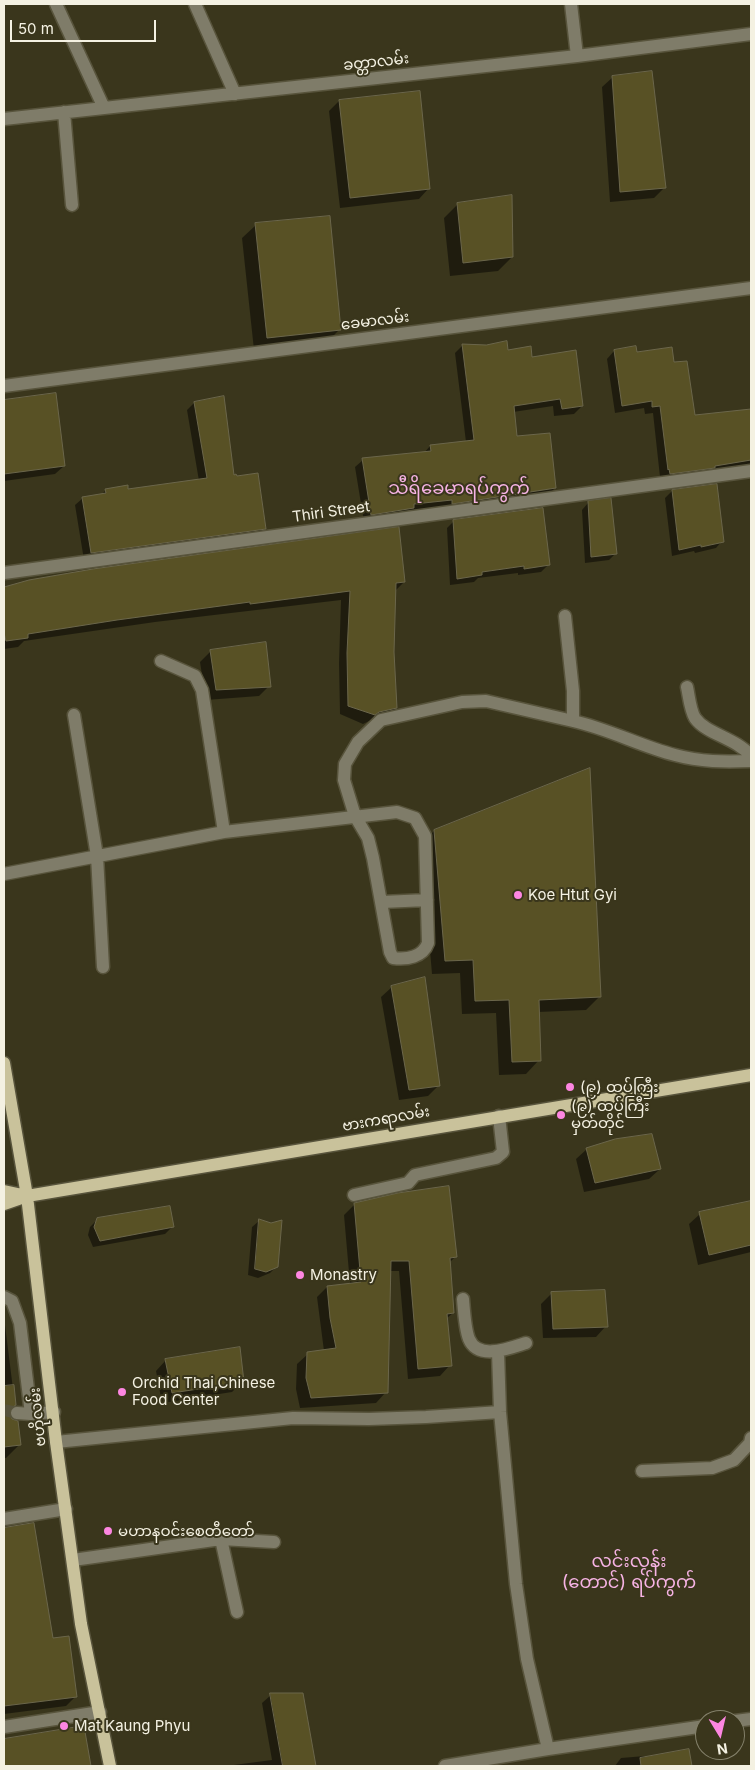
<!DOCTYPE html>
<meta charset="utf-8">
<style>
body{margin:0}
#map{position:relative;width:755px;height:1770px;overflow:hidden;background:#3a361c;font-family:Inter,sans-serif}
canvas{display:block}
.frame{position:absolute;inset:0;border:5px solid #f4f1e2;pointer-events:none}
.north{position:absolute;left:695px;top:1710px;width:50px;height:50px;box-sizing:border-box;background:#3a361c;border:1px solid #84816b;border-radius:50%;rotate:171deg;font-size:14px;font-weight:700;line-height:20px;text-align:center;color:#f4f1e2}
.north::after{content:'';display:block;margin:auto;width:18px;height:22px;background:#fd86e1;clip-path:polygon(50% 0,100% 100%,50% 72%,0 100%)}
.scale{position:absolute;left:10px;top:20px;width:146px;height:22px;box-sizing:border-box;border:2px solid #f4f1e2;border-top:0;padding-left:6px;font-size:15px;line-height:18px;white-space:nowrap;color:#f4f1e2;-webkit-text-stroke:4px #3a361c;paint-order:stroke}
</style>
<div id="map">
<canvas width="755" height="1770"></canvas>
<div class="frame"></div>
<div class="north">N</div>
<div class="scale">50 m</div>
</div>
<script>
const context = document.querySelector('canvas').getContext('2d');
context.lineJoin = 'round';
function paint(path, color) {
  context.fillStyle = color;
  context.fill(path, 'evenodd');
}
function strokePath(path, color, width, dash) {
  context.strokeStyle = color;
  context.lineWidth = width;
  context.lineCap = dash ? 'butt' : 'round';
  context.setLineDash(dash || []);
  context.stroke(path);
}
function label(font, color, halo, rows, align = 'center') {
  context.font = font + ' Inter,"Noto Sans Myanmar",sans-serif';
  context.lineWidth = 4;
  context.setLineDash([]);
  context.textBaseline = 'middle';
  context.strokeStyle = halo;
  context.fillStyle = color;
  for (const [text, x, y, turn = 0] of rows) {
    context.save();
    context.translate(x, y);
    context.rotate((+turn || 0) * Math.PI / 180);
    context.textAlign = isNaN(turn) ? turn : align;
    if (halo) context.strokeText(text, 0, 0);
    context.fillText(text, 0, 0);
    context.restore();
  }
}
paint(new Path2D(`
 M613 77 664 188 654 198 610 202 602 87Z
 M339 101 429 188 419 199 340 208 329 111Z
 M458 204 512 257 498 271 450 276 444 218Z
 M256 225 340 329 326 343 254 350 242 238Z
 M463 345 507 351 531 358 582 406 574 414 554 416 553 406 513 412 516 437 555 488 547 496 410 511 405 516 364 522 355 467 363 460 424 453 430 446 466 442 455 353Z
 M614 351 636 353 673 364 694 417 751 409V467L662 481V476L660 477 653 413 645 414 644 408 615 413 607 359Z
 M54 395 64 466 55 474 4 481V401Z
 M194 403 233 476 265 529 257 536 84 560 75 505 83 498 101 495 106 490 127 491 199 481 187 410Z
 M672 491 722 541 716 548 695 553 694 551 672 556 665 498Z
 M588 503 616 553 609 560 585 563 582 510Z
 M454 521 548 565 541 572 518 575V573L478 578 474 582 450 585 447 528Z
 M29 581 404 582 395 591 393 652 396 708 387 717 369 721 363 724 340 714 339 663 341 600 155 622 24 641 18 647 4 649V589Z
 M211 651 269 686 259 696 206 700 200 662Z
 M434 831 600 996 586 1010 538 1012 539 1060 526 1074 499 1075 496 1013 462 1014 460 973 432 974 421 844Z
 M392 987 439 1085 428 1096 399 1100 381 997Z
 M587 1149 660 1169 649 1179 584 1192 576 1159Z
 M751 1202V1252L698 1265 689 1224 700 1214Z
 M355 1204 455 1257 449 1263 453 1313 446 1319 450 1365 440 1376 408 1379 399 1271H390L386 1392 376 1403 300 1408 296 1389 297 1364 308 1354 324 1351 317 1297 327 1287 350 1284 344 1215Z
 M97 1220 172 1227 165 1234 93 1247 88 1235 90 1227Z
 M259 1221 277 1266 270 1273 258 1278 248 1275 252 1227Z
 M604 1291 606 1326 596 1337 543 1338 541 1304 551 1294Z
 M4 1317 15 1405 8 1412 20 1444 6 1458H4Z
 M166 1360 242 1382 232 1392 162 1403 156 1371Z
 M33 1525 52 1640 75 1697 66 1706 4 1714V1530Z
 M302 1694 315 1766H226L272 1760 262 1703 271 1695Z
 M83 1728 90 1766H4V1740Z
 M688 1751 690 1766H615L621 1758 645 1756V1759Z`), '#0007');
const building = new Path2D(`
 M652 71 666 188 620 192 612 76Z
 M420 91 430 189 350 198 339 100Z
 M512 195 513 257 463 263 457 203Z
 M330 216 341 330 267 338 255 223Z
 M507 341 508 350 531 346 532 357 576 350 583 406 562 409 560 399 514 406 517 436 550 433 556 488 452 504V500L414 504V508L371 515 362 458 431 451 430 445 474 440 462 344 486 345Z
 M636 346 637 352 672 347 674 362 687 361 695 415 751 409V460L715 466V468L670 474 669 469 668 470 660 406 652 407V401L622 406 614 350Z
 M56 393 65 466 4 474V400Z
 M224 396 234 475 236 474 237 476 258 473 266 529 91 553 82 497 106 493 105 489 128 485V489L207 478 194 402Z
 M717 484 724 542 701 547V545L679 550 672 490Z
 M611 498 617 554 591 557 588 501Z
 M543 508 550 565 524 569V566L482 572V575L457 579 453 520Z
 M399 527 405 582 396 583 394 652 397 708 379 712 375 715 348 706 347 653 350 591 250 604V602L117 620 28 634V638L6 641 4 633V587L29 580 93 569Z
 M266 642 271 687 216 690 210 650Z
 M590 768 601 997 539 1000 541 1061 512 1062 509 1000 475 1001 473 960 445 961 434 830Z
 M425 977 440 1086 409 1090 391 986Z
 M652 1134 661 1169 595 1183 586 1148 615 1139Z
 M449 1186 457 1257 450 1258 454 1313 447 1314 452 1366 418 1369 409 1261H391L388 1393 311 1398 306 1378 307 1352 336 1348 330 1318 327 1286 361 1282 354 1203 398 1193Z
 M751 1201V1245L709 1255 699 1212Z
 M170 1206 174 1227 100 1241 94 1227 97 1218Z
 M259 1219 271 1223 282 1220 278 1267 266 1272 255 1269Z
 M605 1290 608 1327 553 1329 551 1292Z
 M240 1347 244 1382 172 1393 165 1359Z
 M14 1385 16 1405 11 1408 9 1413 12 1419 18 1421 21 1445 4 1447V1386Z
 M34 1523 53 1638 69 1636 77 1697 4 1706V1528Z
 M270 1693H303L316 1766H283Z
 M84 1726 91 1766H4V1739Z
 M689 1749 692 1766H641L640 1758Z`);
paint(building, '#585125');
strokePath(building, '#6b664b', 1);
strokePath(new Path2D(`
 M4 1410 17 1413`), '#56523a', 12, [12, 6]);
const minor = new Path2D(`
 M56 4 104 108
 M195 4 235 94
 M571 4 577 56
 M64 112 72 205
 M4 119 577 56 751 34
 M4 386 751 288
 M4 573 751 471
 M565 616 573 691V721C609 729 640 746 675 755 701 762 724 762 751 761
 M161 661 195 676 202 690 224 832
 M687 687C689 696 690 710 695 718 706 734 736 738 751 756
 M74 715 97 856 103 967
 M4 874 224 832 397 812 415 818 425 836 428 943C423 957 407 960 393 958L390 952 373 858 368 838 355 816 344 780 345 764 358 742 381 720 462 702 486 701 573 721
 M382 902 427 900
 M354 1195 408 1183 415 1175 496 1158 503 1152 499 1116
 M4 1297 12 1301 20 1323 31 1414 54 1412
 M463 1299C464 1311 465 1329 469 1339 478 1361 510 1348 526 1343
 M498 1352 500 1412 516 1584 527 1659 548 1749
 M17 1413 31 1414
 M56 1442 293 1418 369 1419 426 1417 500 1412
 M642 1471 712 1468 734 1460 750 1443 751 1438
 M4 1519 66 1509
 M221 1539 237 1612
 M73 1560 221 1539 274 1542
 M735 1721 751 1719
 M4 1727 100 1712
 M445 1766 548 1749 705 1726`);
const major = new Path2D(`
 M4 1063 27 1196 56 1442 81 1624 110 1766
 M4 1191 27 1196
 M4 1204 27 1196 751 1075`);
strokePath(minor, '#58543c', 15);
strokePath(major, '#58543c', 15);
strokePath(minor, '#7f7c69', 12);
strokePath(major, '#c9c29b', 12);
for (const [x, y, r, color] of [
 [518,895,5,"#fd86e1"],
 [570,1087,5,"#fd86e1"],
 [561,1115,5,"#fd86e1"],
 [300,1275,5,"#fd86e1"],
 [122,1392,5,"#fd86e1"],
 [108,1531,5,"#fd86e1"],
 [64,1726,5,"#fd86e1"]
]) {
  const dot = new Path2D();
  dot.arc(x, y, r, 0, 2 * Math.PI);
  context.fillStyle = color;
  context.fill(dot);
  strokePath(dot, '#3a361c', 2);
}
label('15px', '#f4f1e2', '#3a361c', [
 ["ခတ္တာလမ်း",376,62,-6],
 ["ခေမာလမ်း",375,321,-7],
 ["Thiri Street",331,512,-8],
 ["ဗားကရာလမ်း",386,1119,-10],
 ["ဗဟိုလမ်း",38,1417,-96]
]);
label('15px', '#f4f1e2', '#3a361c', [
 ["Koe Htut Gyi",528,895],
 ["(၉) ထပ်ကြီး",580,1087],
 ["(၉) ထပ်ကြီး",571,1106],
 ["မှတ်တိုင်",571,1123],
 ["Monastry",310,1275],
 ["Orchid Thai,Chinese",132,1383],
 ["Food Center",132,1400],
 ["မဟာနဝင်းစေတီတော်",118,1531],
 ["Mat Kaung Phyu",74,1726]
], 'left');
label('18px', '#f6b3e4', '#3a361c', [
 ["သီရိခေမာရပ်ကွက်",459,489],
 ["လင်းလွန်း",629,1562],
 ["(တောင်) ရပ်ကွက်",629,1583]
]);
</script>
